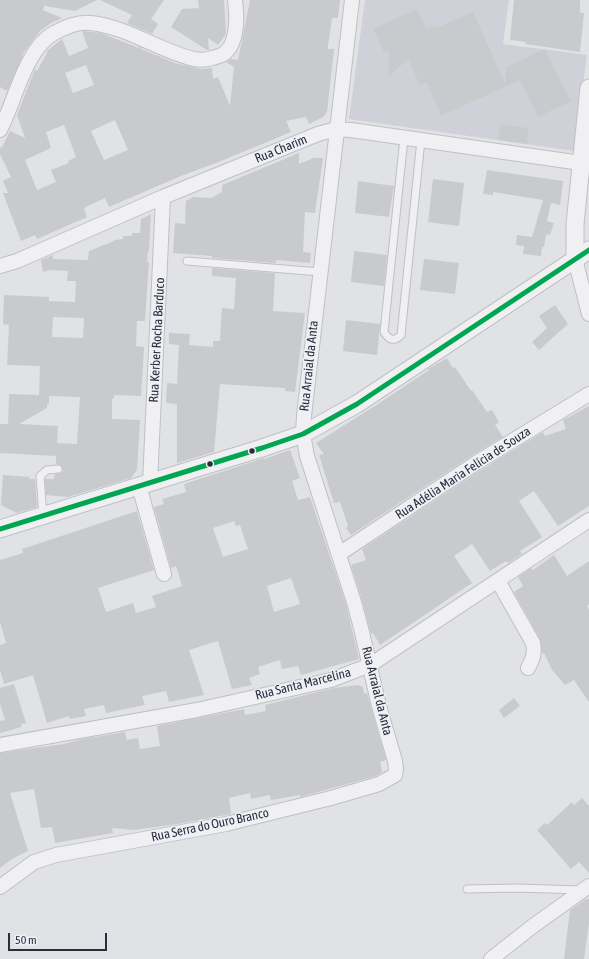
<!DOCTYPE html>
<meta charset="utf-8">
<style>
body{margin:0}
#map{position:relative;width:589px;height:959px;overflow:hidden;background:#e1e2e5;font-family:"Asap Condensed",sans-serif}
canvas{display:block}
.scale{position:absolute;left:8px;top:933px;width:99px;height:18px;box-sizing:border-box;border:2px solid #2a2d3c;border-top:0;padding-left:5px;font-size:12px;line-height:14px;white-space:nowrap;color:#2a2d3c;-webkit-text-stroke:3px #eff0f5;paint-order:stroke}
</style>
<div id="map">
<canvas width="589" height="959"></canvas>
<div class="scale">50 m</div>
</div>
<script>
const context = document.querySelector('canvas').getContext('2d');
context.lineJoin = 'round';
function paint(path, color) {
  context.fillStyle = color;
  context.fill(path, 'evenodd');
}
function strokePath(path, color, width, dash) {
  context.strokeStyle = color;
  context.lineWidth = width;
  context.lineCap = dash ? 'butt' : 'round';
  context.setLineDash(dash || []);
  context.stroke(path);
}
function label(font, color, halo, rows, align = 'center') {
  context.font = font + ' "Asap Condensed",sans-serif';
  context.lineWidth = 3;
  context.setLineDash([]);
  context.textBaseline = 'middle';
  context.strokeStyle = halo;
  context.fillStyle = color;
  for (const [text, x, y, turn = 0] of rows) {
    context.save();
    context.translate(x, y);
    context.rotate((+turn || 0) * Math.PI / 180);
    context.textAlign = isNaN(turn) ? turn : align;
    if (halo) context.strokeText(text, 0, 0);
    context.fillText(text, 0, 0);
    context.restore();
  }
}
paint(new Path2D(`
 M365 0H509L503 44 587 55 574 151 349 119Z`), '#d0d1d8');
paint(new Path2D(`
 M0 0H46L43 10 62 18 51 23 40 31 22 55 23 56 7 91 0 87Z
 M46 0H97L75 11 45 6Z
 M100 0H164L151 19 158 24 152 34 127 23 132 15Z
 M198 0H224L226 34 218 45 208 38 209 50H207L171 27 182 9 199 8Z
 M250 0H340L338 18H332L328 46V49H334L327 112 323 117 309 124 306 117 286 121 291 132 221 161 181 176 109 207 105 198 84 208 87 217 37 239 35 235 21 241 3 193H8L3 181 11 177 0 154V148L2 147 10 131 25 138 17 115 35 69 37 71 47 53V51L62 39 69 56 88 48 82 31 101 33 139 48 138 46 142 48 141 49 175 63 201 69 212 68 213 79 218 77 230 106 234 67 226 62 231 59 238 60ZM86 65 94 85 73 93 65 73ZM115 120 128 150 104 160 91 131ZM64 125 76 157 68 161 69 163 51 170 56 182 37 190 25 160 51 148 46 132Z
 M514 0H580V13H584L580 52 525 44 526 42 510 40Z
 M417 9 426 29 435 25 436 28 473 12 505 84 507 67 545 49 571 101 538 117 520 80 441 116 427 82 420 85 408 59 389 76V50L384 52 373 29Z
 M500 124 528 128 527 144 498 140Z
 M299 153V164L314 158H323L315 213 305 212 303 252 311 253 310 263 276 260V263L212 258V256L173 253 175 223 185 224 186 201 193 197 211 198 222 192V185Z
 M487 170 563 181 560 205 551 203 547 221 554 223 550 235 546 234 544 247H542L541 256 523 254 524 246 516 245 517 235 532 237 543 200 493 192V195L483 194Z
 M433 179 464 183 459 226 428 222Z
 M358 181 394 186 389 217 355 213Z
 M151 214 149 251H148L147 262H149L145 321H137L136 346 144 347 141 396 114 395V399L112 398V419L140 420 137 470 131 478 68 497 46 495 45 479H54L55 474 61 473 63 471 62 466 56 464V456L0 453V424H8L9 394 39 395 40 366 7 365 9 325 3 324 4 295 49 297V301L75 302 76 281H67L68 271 49 270 43 272 41 260 53 255V259L88 260 89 251 114 241V240L123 239V236H132V233H140L141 219ZM53 317 84 318 83 338 52 337ZM49 396 80 397 77 444 57 443 58 426 19 424 47 408V404H49Z
 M354 251 387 255 384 286 351 282Z
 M424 259 459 263 455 294 420 290Z
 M212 268 275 273 273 311 305 313 295 392 285 391V388L220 384 214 452 177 463V404L166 403 167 383 177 384 179 345 169 344V333L190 334 189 345 213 347V341H220L222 308 234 309 236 278 212 276Z
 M555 305 568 324 539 350 532 342 547 328 539 316Z
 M346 320 380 324 377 355 343 351Z
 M447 358 453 368 455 367 471 391 472 390 487 412 492 410 499 422 495 425 503 437 471 456 351 535 346 528 348 526 340 502 334 503 319 455 324 454 316 443 378 404 429 370 428 369Z
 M589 406V506L558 526 534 491 519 501 542 537 520 551 522 554 508 563 506 561 490 571 472 544 454 556 472 583 380 645 373 633 371 634 362 600 351 565 366 560 362 549 481 470 543 432 545 436 566 429 563 420Z
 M290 450 300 478 292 481 298 500 310 497 346 604 359 659 301 675 298 666 282 669 280 660 258 667 260 674 249 678 252 685 232 689 218 641 189 650 204 695 169 702 166 691 142 696 145 705 106 713 104 705 84 709 86 716 70 719 69 716 47 723 33 675 4 684 0 670V645L6 643 0 622V560L23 553 22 549 137 511 154 570 98 588 106 612 133 603 136 613 156 607 152 596 182 586 176 566 171 568 154 507 164 504 162 499 186 492 184 484 264 458V459ZM234 521 236 526 240 525 248 549 223 557 213 528ZM291 578 300 604 274 612 267 586Z
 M3 475 30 477 29 479H35L37 507 17 513 1 505Z
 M554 555 567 576 589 561V604L587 606 589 610V702L574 680 565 685 552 670 544 653 543 654 542 653 540 639 514 592 523 586 518 577 531 568 533 570Z
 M14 684 26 723 21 724V727L15 729 0 733V721L5 720 0 704V688Z
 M358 685 363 687 364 694 367 693 386 760 380 762 382 772 376 776 300 797V795L271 800 270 795 251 799 250 793 229 798 231 814 172 825 133 830 112 828 113 833 55 843 52 827 41 828 34 789 10 793 28 851 12 859 0 868V753L64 744 82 739 125 732 127 740 138 738 140 749 160 746 157 726 244 709 245 715 266 711 265 705 334 688Z
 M514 698 520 706 504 718 499 710Z
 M582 798 589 806V873L579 862 571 869 537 830 545 823 547 825 572 802 574 805Z
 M586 899H589V923L584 959H564L570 910Z`), '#c9cacd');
const service = new Path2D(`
 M404 138 384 332C389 340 394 342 401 335L421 140
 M187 261 320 272
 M43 516 40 476 47 470 58 469
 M467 889 517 888 581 890`);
const minor = new Path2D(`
 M0 130C15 102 25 49 54 33 65 27 78 21 91 23 128 27 159 51 194 59 200 60 206 60 212 58 216 57 222 56 226 52 238 41 237 15 235 0
 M575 259 589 314
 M0 266 17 261 163 197 318 134 336 129 351 130 581 163
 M150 483 163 197
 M139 486 164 574
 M339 554 476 463 589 394
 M498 581 533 643C535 653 533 659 528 668
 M0 745 197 710 331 680 370 665 589 520
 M0 887 34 862 56 855 226 824 331 798 379 784 395 775 396 769 395 761 379 706 361 628 354 602 307 456 303 434 304 416 352 0
 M491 959 533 926 589 886`);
const tertiary = new Path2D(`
 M575 259V224L589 88
 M0 529 262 448 303 434 357 404 589 250`);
strokePath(service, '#bfc0c3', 9);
strokePath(minor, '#bfc0c3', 16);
strokePath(tertiary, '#bfc0c3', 19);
strokePath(service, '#f0f0f3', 7);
strokePath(minor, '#f0f0f3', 14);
strokePath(tertiary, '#f0f0f3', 17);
strokePath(new Path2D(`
 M0 529 262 448 303 434 357 404 589 250`), '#00a651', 5);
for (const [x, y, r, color] of [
 [252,451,3.5,"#2a2d3c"],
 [210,464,3.5,"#2a2d3c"]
]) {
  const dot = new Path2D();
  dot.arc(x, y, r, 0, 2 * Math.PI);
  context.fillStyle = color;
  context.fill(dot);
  strokePath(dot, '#eff0f5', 1.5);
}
label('13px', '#2a2d3c', '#eff0f5', [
 ["Rua Charim",281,149,-22],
 ["Rua Kerber Rocha Barduco",157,340,-87],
 ["Rua Arraial da Anta",309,366,-84],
 ["Rua Adélia Maria Felícia de Souza",463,473,-33],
 ["Rua Santa Marcelina",303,684,-14],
 ["Rua Arraial da Anta",377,691,76],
 ["Rua Serra do Ouro Branco",210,825,-12]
]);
</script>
